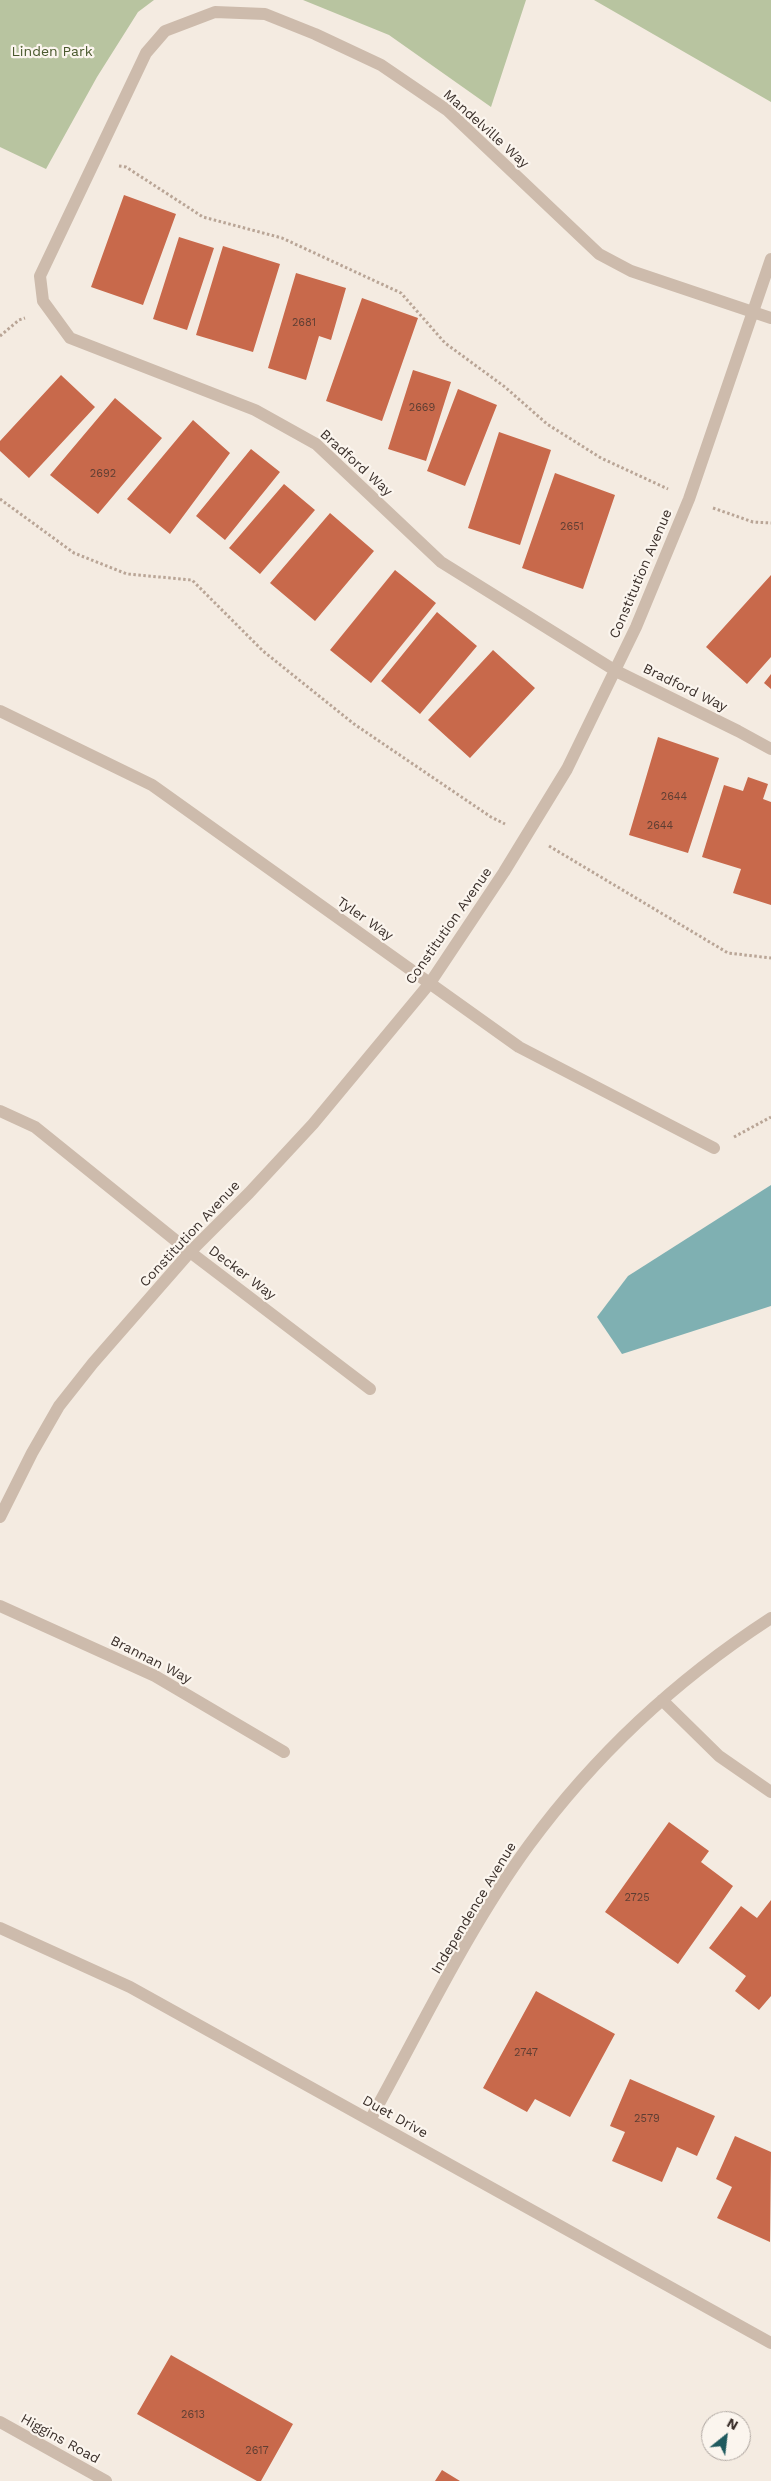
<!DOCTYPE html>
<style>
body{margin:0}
#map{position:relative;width:771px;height:2481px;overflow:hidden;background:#f4ebe1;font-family:"Work Sans",sans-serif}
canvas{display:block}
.north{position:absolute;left:701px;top:2411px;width:50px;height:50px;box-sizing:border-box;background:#fbf5ee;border:1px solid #aea6a0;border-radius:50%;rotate:29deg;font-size:14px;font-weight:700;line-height:20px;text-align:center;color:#3b302b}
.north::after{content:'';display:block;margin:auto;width:18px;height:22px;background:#1f5a5e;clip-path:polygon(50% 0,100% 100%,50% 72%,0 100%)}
</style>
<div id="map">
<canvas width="771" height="2481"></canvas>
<div class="north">N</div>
</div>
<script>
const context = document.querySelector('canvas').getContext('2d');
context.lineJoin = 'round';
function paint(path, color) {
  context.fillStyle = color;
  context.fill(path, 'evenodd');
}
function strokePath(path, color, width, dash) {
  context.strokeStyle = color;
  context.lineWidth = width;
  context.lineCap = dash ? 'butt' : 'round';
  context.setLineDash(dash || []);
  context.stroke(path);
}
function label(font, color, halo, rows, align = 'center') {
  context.font = font + ' "Work Sans",sans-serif';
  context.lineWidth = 4.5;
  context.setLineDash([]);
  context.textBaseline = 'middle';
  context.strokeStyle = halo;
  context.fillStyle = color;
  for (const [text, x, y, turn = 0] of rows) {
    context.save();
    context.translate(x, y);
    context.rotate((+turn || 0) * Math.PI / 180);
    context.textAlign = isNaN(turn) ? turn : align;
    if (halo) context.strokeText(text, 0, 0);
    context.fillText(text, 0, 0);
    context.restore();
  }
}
paint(new Path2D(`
 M0 0H154L138 12 97 77 46 169 0 147Z
 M303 0H526L491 107 389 35Z
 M594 0H771V102Z`), '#b8c4a0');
paint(new Path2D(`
 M771 1185V1306L622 1354 597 1317 628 1276Z`), '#7fb0b2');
paint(new Path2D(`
 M124 195 176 214 143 305 91 287Z
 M179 237 214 248 187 330 153 319Z
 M223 246 280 264 253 352 196 335Z
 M296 273 346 288 331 340 319 336 306 380 268 368Z
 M362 298 418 318 382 421 326 401Z
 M413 370 451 382 426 461 388 449Z
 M61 375 95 407 29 478 0 451V441Z
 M458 389 497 405 465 486 427 471Z
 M115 398 162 438 98 514 50 475Z
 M193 420 230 453 170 534 127 499Z
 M499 432 551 450 520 545 468 528Z
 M251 449 280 472 225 540 196 516Z
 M555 473 615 495 583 589 522 568Z
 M284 484 315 510 260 574 229 548Z
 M330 513 374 551 315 621 270 583Z
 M395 570 436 603 371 683 330 650Z
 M771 575V657L747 684 706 647Z
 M437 612 477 646 420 714 381 681Z
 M493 650 535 688 470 758 428 720Z
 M771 674V689L764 683Z
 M658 737 719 758 688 853 629 835Z
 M748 777 768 784 763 799 771 802V905L733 893 741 869 702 857 724 785 743 791Z
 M669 1822 709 1851 701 1862 733 1886 678 1964 605 1912Z
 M771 1900V1996L759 2010 735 1991 746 1976 709 1948 741 1906 757 1918Z
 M536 1991 615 2034 570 2117 535 2099 527 2112 483 2088Z
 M630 2079 715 2116 697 2156 677 2147 662 2182 612 2161 625 2132 610 2126Z
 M735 2136 771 2152 770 2242 717 2218 732 2187 716 2179Z
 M171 2355 293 2424 261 2481H257L137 2414Z
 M442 2470 460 2481H435Z`), '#c8694b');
strokePath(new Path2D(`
 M119 166 126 167 203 217 282 238 401 293 445 343 505 387 547 424 601 458 668 489
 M0 336 19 320 25 318
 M0 499 74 553 127 574 192 580 263 651 354 724 491 817 505 824
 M713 508 753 522 771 523
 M549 846 728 953 771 958
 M734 1137 771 1117`), '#b9a596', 3, [2.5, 2.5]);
strokePath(new Path2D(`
 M771 318 631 271 599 254 447 110 381 65 315 34 265 14 215 12 165 31 146 53 40 276 43 301 70 338 255 410 316 444 441 562 616 671 738 731 771 749
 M0 711 152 785 519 1047 714 1148
 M0 1111 35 1127 190 1252 370 1389
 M0 1517 32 1453 59 1406 93 1363 190 1252 249 1193 313 1124 430 983 504 872 567 769 636 627 689 499 771 259
 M0 1606 155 1676 284 1752
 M662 1700 719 1756 771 1792
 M0 1928 130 1987 771 2343
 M370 2120C421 2028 467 1930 529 1845 595 1755 677 1679 771 1618
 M0 2422 106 2481`), '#cdbbac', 12);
label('11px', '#5e3e33', null, [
 ["2681",304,323],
 ["2669",422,408],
 ["2692",103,474],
 ["2651",572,527],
 ["2644",674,797],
 ["2644",660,826],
 ["2725",637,1898],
 ["2747",526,2053],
 ["2579",647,2119],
 ["2613",193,2415],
 ["2617",257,2451]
]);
label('14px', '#4a5a2e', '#fbf5ee', [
 ["Linden Park",52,52]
]);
label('14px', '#3b302b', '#fbf5ee', [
 ["Mandelville Way",486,129,42],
 ["Bradford Way",356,463,42],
 ["Constitution Avenue",641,574,-67],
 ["Bradford Way",685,688,26],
 ["Tyler Way",365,919,35],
 ["Constitution Avenue",449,926,-55],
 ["Constitution Avenue",190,1234,-47],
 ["Decker Way",242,1273,37],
 ["Brannan Way",151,1660,27],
 ["Independence Avenue",474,1908,-59],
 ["Duet Drive",395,2117,29],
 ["Higgins Road",60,2439,29]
]);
</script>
